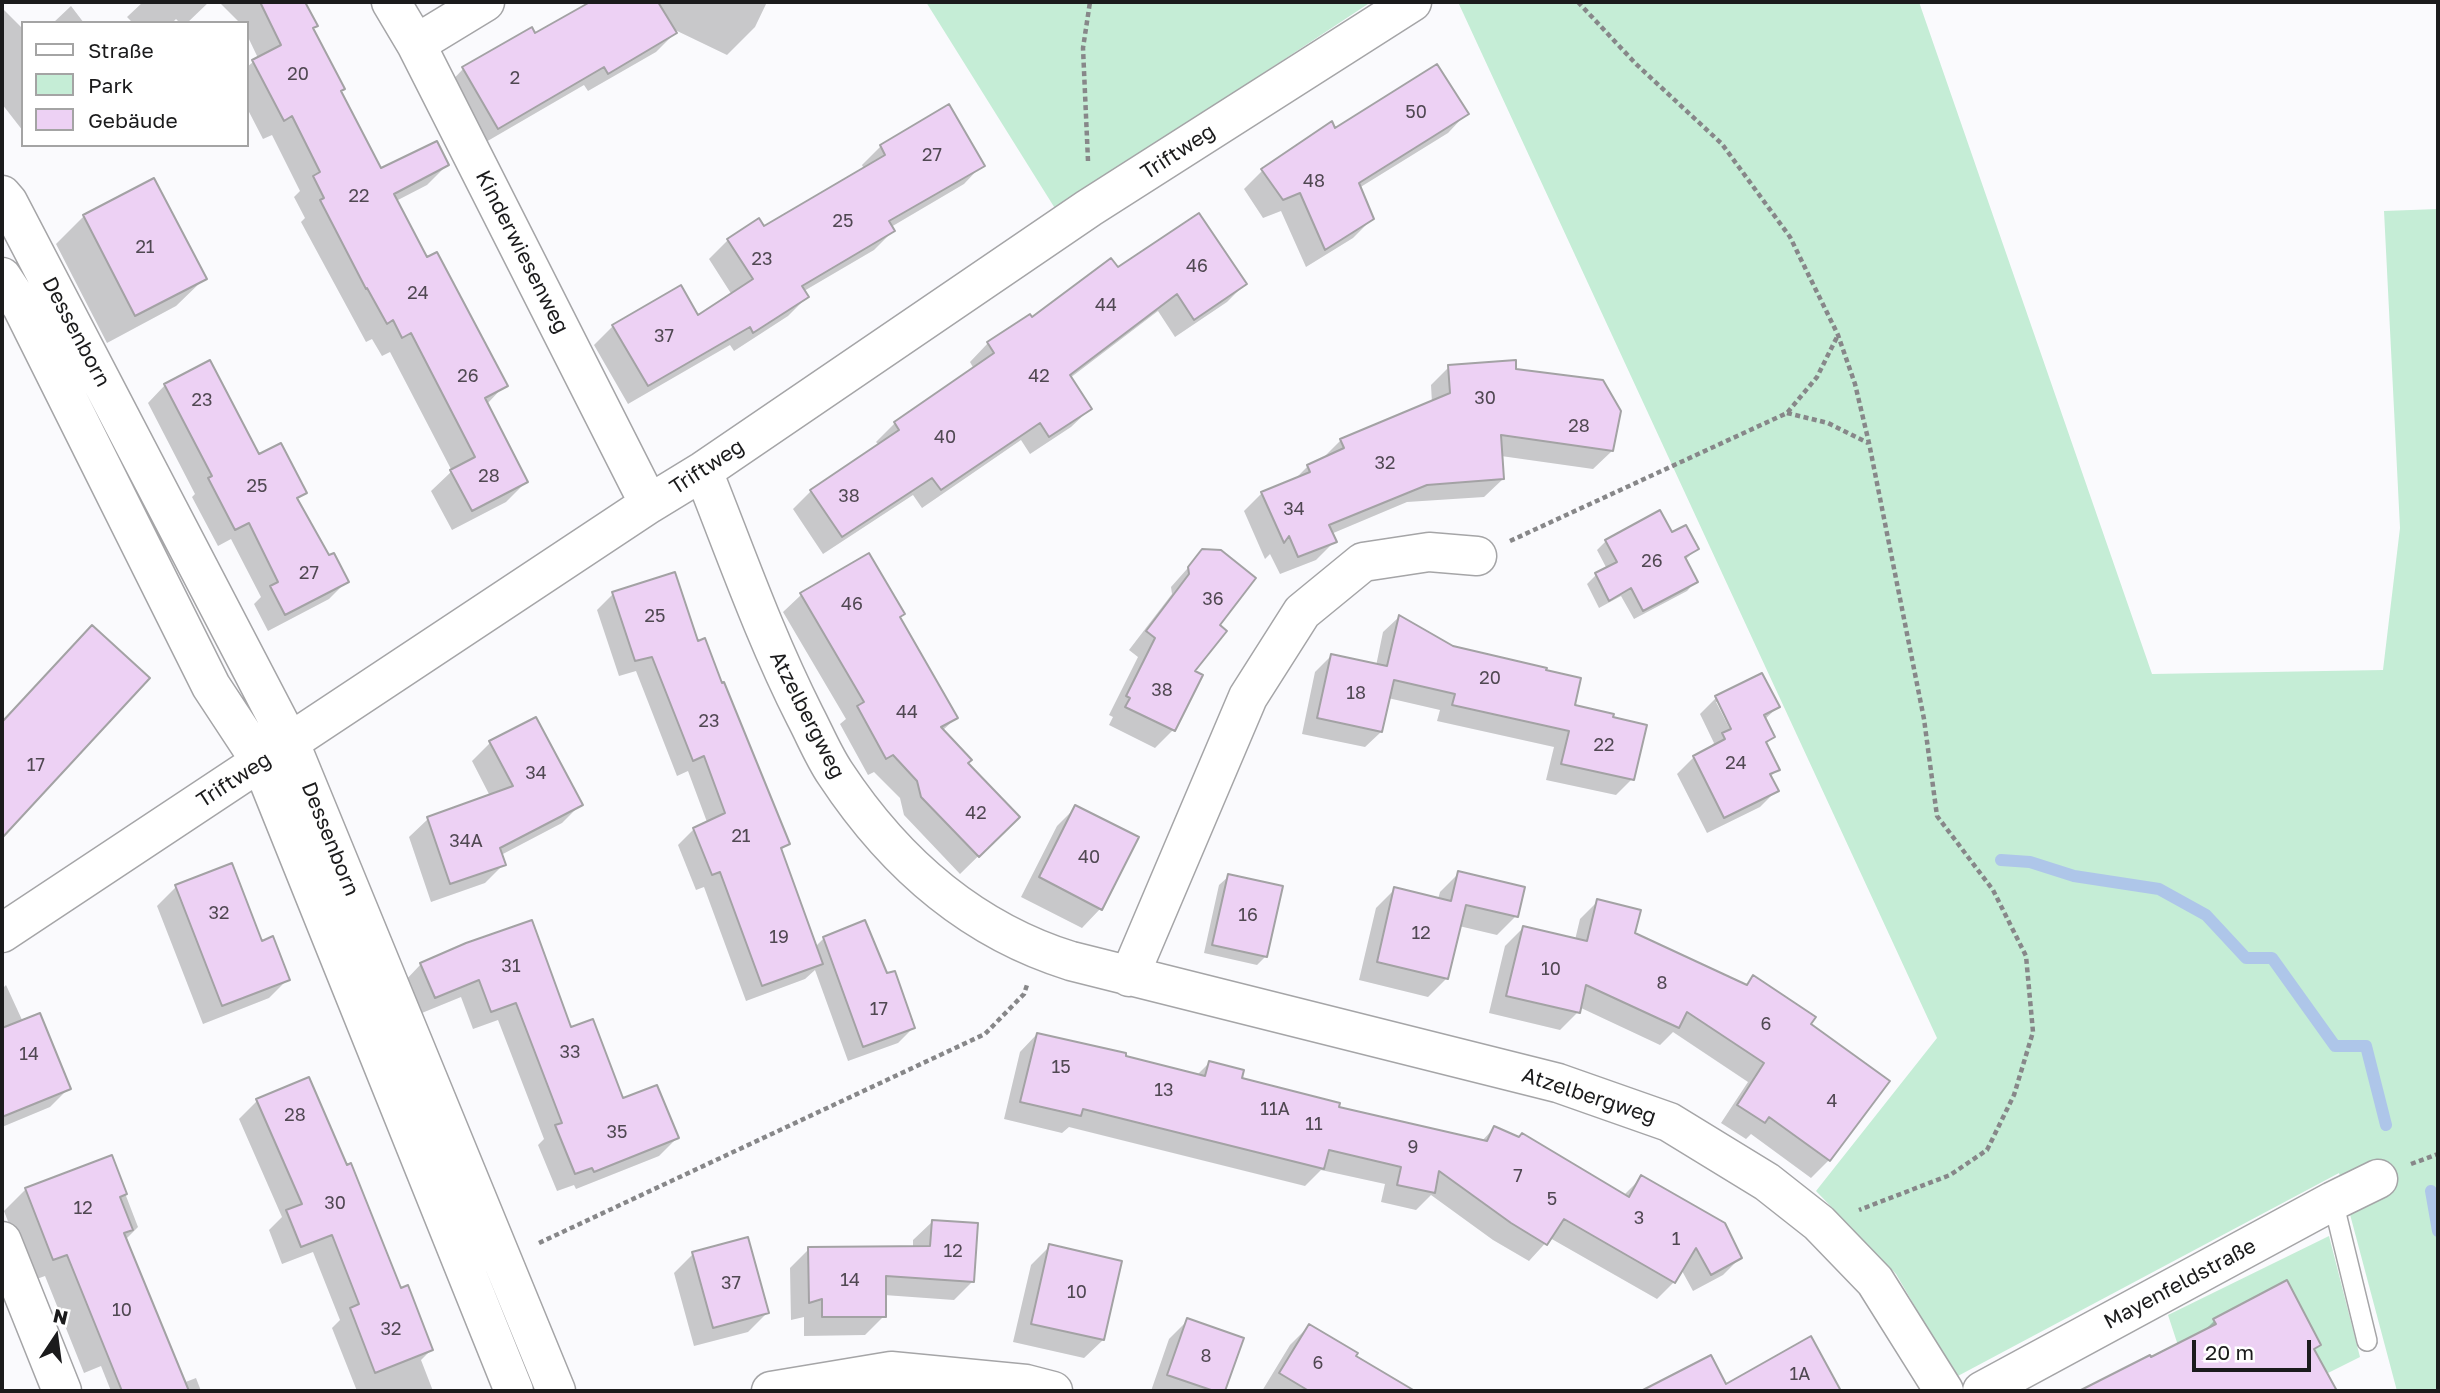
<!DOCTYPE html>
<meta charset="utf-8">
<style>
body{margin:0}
#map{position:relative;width:2440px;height:1393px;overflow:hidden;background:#fafafd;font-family:"Golos Text",sans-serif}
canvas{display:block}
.frame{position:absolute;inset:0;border:4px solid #1b1b1c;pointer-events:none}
.legend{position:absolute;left:21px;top:21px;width:228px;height:126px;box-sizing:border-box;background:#fff;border:2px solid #a4a4a4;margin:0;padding:9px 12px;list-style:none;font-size:21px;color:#1b1b1c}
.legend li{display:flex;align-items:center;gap:14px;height:35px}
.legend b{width:35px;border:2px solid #a4a4a4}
.north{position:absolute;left:21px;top:1302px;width:70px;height:70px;-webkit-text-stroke:5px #fff;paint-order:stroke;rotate:13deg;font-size:19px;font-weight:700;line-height:28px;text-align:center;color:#1b1b1c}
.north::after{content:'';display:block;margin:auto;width:24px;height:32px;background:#1b1b1c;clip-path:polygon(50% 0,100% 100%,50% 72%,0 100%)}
.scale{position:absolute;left:2192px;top:1340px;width:119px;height:32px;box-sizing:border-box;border:4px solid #1b1b1c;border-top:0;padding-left:9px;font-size:21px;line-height:24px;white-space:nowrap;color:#1b1b1c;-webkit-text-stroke:5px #fff;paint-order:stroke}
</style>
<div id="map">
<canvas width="2440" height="1393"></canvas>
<div class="frame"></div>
<ul class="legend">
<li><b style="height:9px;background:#fff"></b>Straße</li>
<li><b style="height:19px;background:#c5edd6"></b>Park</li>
<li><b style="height:19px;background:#edd1f4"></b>Gebäude</li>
</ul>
<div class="north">N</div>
<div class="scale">20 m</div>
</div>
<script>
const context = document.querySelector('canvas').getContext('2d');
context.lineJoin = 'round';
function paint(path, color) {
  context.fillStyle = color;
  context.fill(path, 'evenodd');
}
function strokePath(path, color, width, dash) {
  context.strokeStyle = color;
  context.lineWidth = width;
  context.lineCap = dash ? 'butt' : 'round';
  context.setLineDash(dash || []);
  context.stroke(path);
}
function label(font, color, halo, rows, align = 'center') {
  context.font = font + ' "Golos Text",sans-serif';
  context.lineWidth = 5;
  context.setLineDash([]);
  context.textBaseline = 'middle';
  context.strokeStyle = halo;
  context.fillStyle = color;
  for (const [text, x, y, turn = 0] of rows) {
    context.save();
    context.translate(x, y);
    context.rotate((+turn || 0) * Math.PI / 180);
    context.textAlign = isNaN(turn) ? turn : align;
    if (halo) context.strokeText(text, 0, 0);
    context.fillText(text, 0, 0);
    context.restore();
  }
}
paint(new Path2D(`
 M926 2H1371L1056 210Z
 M1458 2H1919L2152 674 2383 670 2400 528 2384 211 2438 209V1391H2397L2339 1173 1956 1377 1896 1274 1816 1191 1937 1038Z
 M2329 1236 2360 1357 2292 1391H2193L2168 1315Z`), '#c5edd6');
paint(new Path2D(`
 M143 2H209L187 23H180L176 19 172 23H133L127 17Z
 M219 2H303L316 26 312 29 340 92 380 171 447 165 427 185 396 201 426 259 505 385 486 405 526 482 506 502 452 530 431 491 452 471 390 352 382 356 372 339 366 342 301 222 305 218 294 197 300 191 272 135 263 139 247 108V67L258 58 247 35V23H240Z
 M593 2H767L755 27 727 55 673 29 675 33 656 52 588 91 584 85 479 146 445 88 463 69 535 36Z
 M71 6 84 23H53Z
 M2 8 23 29V131L2 104Z
 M1466 114 1448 133 1359 188 1372 219 1353 238 1306 267 1281 211 1263 218 1244 189 1263 170 1334 130Z
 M881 146 982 165 964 184 891 227 893 231 874 250 804 291 807 297 788 316 734 351 730 345 628 404 594 345 613 326 698 317 732 295 709 259 728 240 764 228 864 169 862 165Z
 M84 216 204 279 176 306 107 343 56 244Z
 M1117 269 1245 284 1227 302 1175 337 1158 311 1070 378 1090 409 1071 427 1030 454 1021 440 922 508 913 495 823 554 793 509 811 491 879 445 876 442 895 423 974 369 970 362 988 343Z
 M1449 367 1612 451 1593 469 1501 456 1503 479 1484 497 1407 502 1331 534 1335 541 1316 560 1280 574 1270 554 1265 559 1244 511 1262 493 1294 480 1308 466 1323 458 1341 440 1432 403 1431 385Z
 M165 385 305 493 296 501 328 557 346 582 329 599 268 631 254 604 261 597 231 539 218 546 192 497 195 494 148 403Z
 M1671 535 1697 549 1685 560 1696 581 1687 591 1634 619 1621 596 1599 608 1587 584 1596 575 1607 569 1597 550 1606 541Z
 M1203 551 1217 625 1192 672 1173 730 1155 748 1109 725 1113 717 1109 715 1138 657 1129 650 1172 594 1171 587Z
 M613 594 697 643 788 844 780 851 815 947 824 938 886 976 913 1028 898 1043 848 1061 815 970 805 979 746 1001 704 887 696 890 678 845 694 829 707 822 688 771 677 776 636 671 619 676 597 610Z
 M801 595 899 618 956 718 942 731 966 763 1018 817 960 874 904 815 900 798 874 772 868 775 840 724 846 719 783 612Z
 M1399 617 1452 648 1573 706 1632 779 1616 795 1546 780 1554 747 1437 721 1440 710 1388 698 1381 732 1365 747 1302 734 1315 672 1331 656 1376 666 1383 632Z
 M92 627 16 820 2 834V721Z
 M1716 698 1778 707 1764 720 1773 737 1765 745 1778 769 1770 777 1776 791 1760 807 1707 833 1677 774 1694 757 1707 751 1714 743 1700 714ZM1716 702H1719L1737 736 1734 737Z
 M490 743 581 804 562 823 501 855 504 864 485 883 431 902 409 837 428 819 490 796 472 761Z
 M1076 807 1100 909 1082 928 1021 897 1057 826Z
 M1459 873 1516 916 1497 935 1459 926 1447 978 1428 997 1359 980 1376 908 1395 889 1438 899 1440 892Z
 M1229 876 1266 956 1257 965 1204 953 1219 885Z
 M176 887 261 943 288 979 269 998 203 1024 157 906Z
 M1598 901 1633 934 1745 986 1753 977 1809 1024 1887 1081 1829 1160 1811 1178 1751 1134 1746 1139 1721 1123 1748 1082 1673 1032 1660 1045 1579 1007 1578 1012 1560 1030 1489 1013 1505 946 1523 928 1575 940 1580 919Z
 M467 945 570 1029 622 1100 677 1138 659 1156 576 1189 574 1185 557 1191 538 1145 544 1139 498 1020 473 1029 461 997 417 1015 403 983 421 964Z
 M6 985 23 1022 69 1088 50 1107 2 1127V989Z
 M1037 1034 1197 1075 1209 1063 1240 1080 1337 1108 1481 1142 1494 1128 1623 1196 1642 1177 1740 1258 1723 1275 1693 1291 1681 1269 1674 1282 1657 1299 1550 1238 1529 1261 1493 1240 1431 1195 1416 1210 1381 1202 1385 1184 1321 1170 1305 1186 1069 1127 1062 1133 1004 1119 1020 1052Z
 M257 1101 346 1167 400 1290 431 1350 421 1360 433 1391H357L332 1328 340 1320 313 1252 282 1264 269 1230 282 1217 239 1119Z
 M111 1157 138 1227 125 1240 183 1383 196 1378 201 1391H111L101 1366 84 1373 45 1276 31 1281 4 1211 26 1189Z
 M932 1222 973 1281 954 1300 884 1295V1316L865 1335 804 1336V1317L791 1320 790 1268 809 1249 913 1248V1240Z
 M1050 1246 1103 1340 1084 1358 1013 1342 1031 1265Z
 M693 1254 767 1313 748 1332 694 1346 674 1273Z
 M1188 1320 1241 1339 1223 1391H1151L1169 1339Z
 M2214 1321 2319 1344 2313 1350 2335 1391H2225L2218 1377 2190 1391H2085L2201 1334Z
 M1309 1326 1353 1357 1412 1391H1262L1290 1345Z
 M1710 1357 1725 1387 1835 1384 1827 1391H1644Z`), '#0003');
strokePath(new Path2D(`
 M2001 860 2030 862 2074 876 2159 889 2206 915 2246 958H2272L2335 1046H2366L2386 1125
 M2431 1191 2438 1231`), '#aec6e9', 12);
const building = new Path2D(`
 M260 2H305L318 26 313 28 345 89 341 91 381 168 437 141 449 165 394 194 427 257 437 252 508 386 485 398 528 482 472 511 450 470 475 457 411 333 402 338 393 320 387 324 367 288 366 289 320 200 324 198 313 176 320 172 292 116 284 121 252 60 281 45Z
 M590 2H658L677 33 608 74 604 67 498 129 462 67 532 27 535 33Z
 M1437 64 1469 114 1359 183 1374 219 1325 250 1300 193 1283 200 1261 169 1332 121 1335 128Z
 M949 104 985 166 889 221 895 231 802 286 809 297 753 333 750 327 648 386 612 325 681 285 698 315 753 279 727 239 759 218 764 226 885 155 880 145Z
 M154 178 207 279 135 316 83 215Z
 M1199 213 1247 284 1194 320 1177 294 1070 375 1092 409 1049 437 1040 423 941 490 932 478 842 537 810 490 899 430 894 422 994 353 987 342 1030 314 1032 317 1111 258 1118 267Z
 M210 360 259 454 281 443 307 493 297 498 329 555 334 553 349 582 285 615 270 586 278 582 249 523 235 530 208 478 212 476 164 384Z
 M1516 360V369L1603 380 1621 411 1613 451 1501 435 1504 479 1427 485 1329 525 1337 542 1298 557 1289 536 1284 543 1261 492 1310 472 1307 465 1344 448 1340 439 1450 393 1448 365Z
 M1660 510 1672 532 1686 525 1699 549 1685 557 1698 582 1643 611 1631 588 1609 601 1595 573 1617 562 1605 540Z
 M1202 549 1221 550 1256 578 1220 625 1227 631 1195 671 1203 675 1175 731 1125 707 1130 698 1126 696 1155 638 1146 631 1189 574 1188 567Z
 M869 553 905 614 900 617 958 718 941 727 972 760 968 763 1020 817 979 857 921 797 917 781 893 755 886 759 857 706 864 702 800 593Z
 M675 572 698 641 705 638 722 683 724 682 790 844 781 848 823 964 762 986 720 872 712 875 693 828 725 813 704 756 693 761 652 657 635 661 612 592Z
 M1399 615 1453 646 1547 668 1546 670 1581 678 1575 705 1614 714 1613 717 1647 725 1634 780 1561 764 1569 731 1452 705 1455 694 1394 680 1382 732 1317 718 1331 654 1387 666Z
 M92 625 150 678 2 838V722Z
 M1762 673 1780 707 1764 715 1775 737 1766 742 1780 770 1770 774 1779 791 1724 818 1693 756 1725 739 1722 733 1731 729 1715 696Z
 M536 717 583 805 500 848 506 865 450 884 427 817 513 786 489 741Z
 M1075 805 1139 837 1102 910 1039 877Z
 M232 863 262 941 273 936 290 980 222 1006 175 885Z
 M1458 871 1525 887 1518 917 1466 905 1448 979 1377 962 1394 887 1451 901Z
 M1228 874 1283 886 1267 957 1212 945Z
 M1597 899 1641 910 1635 933 1747 985 1753 975 1816 1017 1811 1024 1890 1081 1830 1161 1769 1117 1765 1123 1737 1105 1764 1063 1687 1012 1679 1028 1586 985 1580 1013 1506 996 1523 926 1587 941Z
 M532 920 571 1027 593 1019 623 1098 657 1085 679 1138 594 1172 592 1168 575 1174 555 1125 562 1123 516 1003 491 1012 479 980 435 998 420 963 466 943Z
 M865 920 887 973 895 971 915 1028 863 1047 823 937Z
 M40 1013 71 1089 2 1117V1028Z
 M1037 1033 1126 1053V1056L1205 1076 1209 1061 1244 1070 1242 1078 1340 1103 1339 1107 1487 1141 1494 1126 1519 1137 1522 1133 1629 1197 1641 1175 1725 1223 1742 1258 1711 1275 1696 1248 1675 1283 1564 1219 1547 1245 1511 1223 1439 1171 1435 1193 1397 1185 1401 1167 1329 1150 1324 1169 1083 1109 1081 1116 1020 1102Z
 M309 1077 347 1165 351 1163 401 1288 408 1285 433 1350 375 1373 350 1308 359 1304 332 1235 301 1247 286 1210 302 1204 256 1099Z
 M112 1155 127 1194 120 1197 133 1230 124 1233 189 1391H122L67 1255 53 1260 25 1188Z
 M932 1220 978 1223 974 1282 886 1276V1317H822V1299L809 1303 808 1247 930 1246Z
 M748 1237 769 1313 713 1328 692 1252Z
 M1049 1244 1122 1261 1104 1340 1031 1324Z
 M2287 1280 2321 1345 2314 1349 2337 1391H2079L2150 1355 2151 1357 2216 1324 2213 1319Z
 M1187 1318 1244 1338 1225 1391H1214L1167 1375Z
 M1309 1324 1358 1353 1356 1356 1415 1391H1309L1279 1373Z
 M1811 1336 1841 1391H1641L1711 1355 1726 1384Z`);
paint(building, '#edd1f4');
strokePath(building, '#a3a2a4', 2);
const lane = new Path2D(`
 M2333 1201 2367 1341`);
const street = new Path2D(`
 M391 2 416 44 649 504
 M416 44 485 2
 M2 195 8 202 290 743 556 1391
 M2 277 22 307 211 686 261 762 514 1391
 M703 471C736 554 765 637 805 716 815 735 823 755 835 773 893 861 968 929 1071 961L1558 1083 1669 1122 1767 1182 1819 1223 1875 1281 1944 1391
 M2 933 649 504 703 471 1089 208 1412 2
 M1129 977 1248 697 1302 612 1363 562 1429 552 1477 556
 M2 1241 62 1391
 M771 1391 891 1371 1026 1384 1053 1391
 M1982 1391 2333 1201 2378 1179`);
strokePath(lane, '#a5a5a7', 22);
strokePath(street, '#a5a5a7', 41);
strokePath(new Path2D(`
 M1578 2 1636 64 1722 144 1790 237 1838 335 1855 384 1869 443 1924 719 1937 816 1993 890 2026 956 2033 1032 2014 1095 1987 1150 1950 1175 1859 1210
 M1088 161 1083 48 1090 2
 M1787 413 1828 423 1868 443
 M1510 541 1787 413 1817 377 1838 335
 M2411 1164 2438 1154
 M539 1243 985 1034 1024 994 1027 985`), '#878789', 4.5, [5, 3.5]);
strokePath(lane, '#fff', 19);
strokePath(street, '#fff', 38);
label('18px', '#504852', null, [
 ["20",298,74],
 ["2",515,78],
 ["50",1416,112],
 ["27",932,155],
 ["48",1314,181],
 ["22",359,196],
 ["25",843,221],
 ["21",145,247],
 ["23",762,259],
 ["46",1197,266],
 ["24",418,293],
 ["44",1106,305],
 ["37",664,336],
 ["26",468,376],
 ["42",1039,376],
 ["30",1485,398],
 ["23",202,400],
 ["28",1579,426],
 ["40",945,437],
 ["32",1385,463],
 ["28",489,476],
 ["25",257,486],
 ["38",849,496],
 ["34",1294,509],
 ["26",1652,561],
 ["27",309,573],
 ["36",1213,599],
 ["46",852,604],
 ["25",655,616],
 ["20",1490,678],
 ["38",1162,690],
 ["18",1356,693],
 ["44",907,712],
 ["23",709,721],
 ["22",1604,745],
 ["24",1736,763],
 ["17",36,765],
 ["34",536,773],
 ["42",976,813],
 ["21",741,836],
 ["34A",466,841],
 ["40",1089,857],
 ["32",219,913],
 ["16",1248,915],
 ["12",1421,933],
 ["19",779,937],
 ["31",511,966],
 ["10",1551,969],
 ["8",1662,983],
 ["17",879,1009],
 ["6",1766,1024],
 ["33",570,1052],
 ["14",29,1054],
 ["15",1061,1067],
 ["13",1164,1090],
 ["4",1832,1101],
 ["11A",1275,1109],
 ["28",295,1115],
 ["11",1314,1124],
 ["35",617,1132],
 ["9",1413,1147],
 ["7",1518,1176],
 ["5",1552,1199],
 ["30",335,1203],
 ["12",83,1208],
 ["3",1639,1218],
 ["1",1676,1239],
 ["12",953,1251],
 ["14",850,1280],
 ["37",731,1283],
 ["10",1077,1292],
 ["10",122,1310],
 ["32",391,1329],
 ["8",1206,1356],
 ["6",1318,1363],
 ["1A",1800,1374]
]);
label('21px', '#1b1b1c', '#fff', [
 ["Triftweg",1178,152,-33],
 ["Kinderwiesenweg",522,252,63],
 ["Dessenborn",76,332,62],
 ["Triftweg",707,467,-33],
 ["Atzelbergweg",807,715,63],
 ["Triftweg",234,780,-33],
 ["Dessenborn",330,839,68],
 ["Atzelbergweg",1589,1096,18],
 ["Mayenfeldstraße",2180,1284,-28]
]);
</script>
